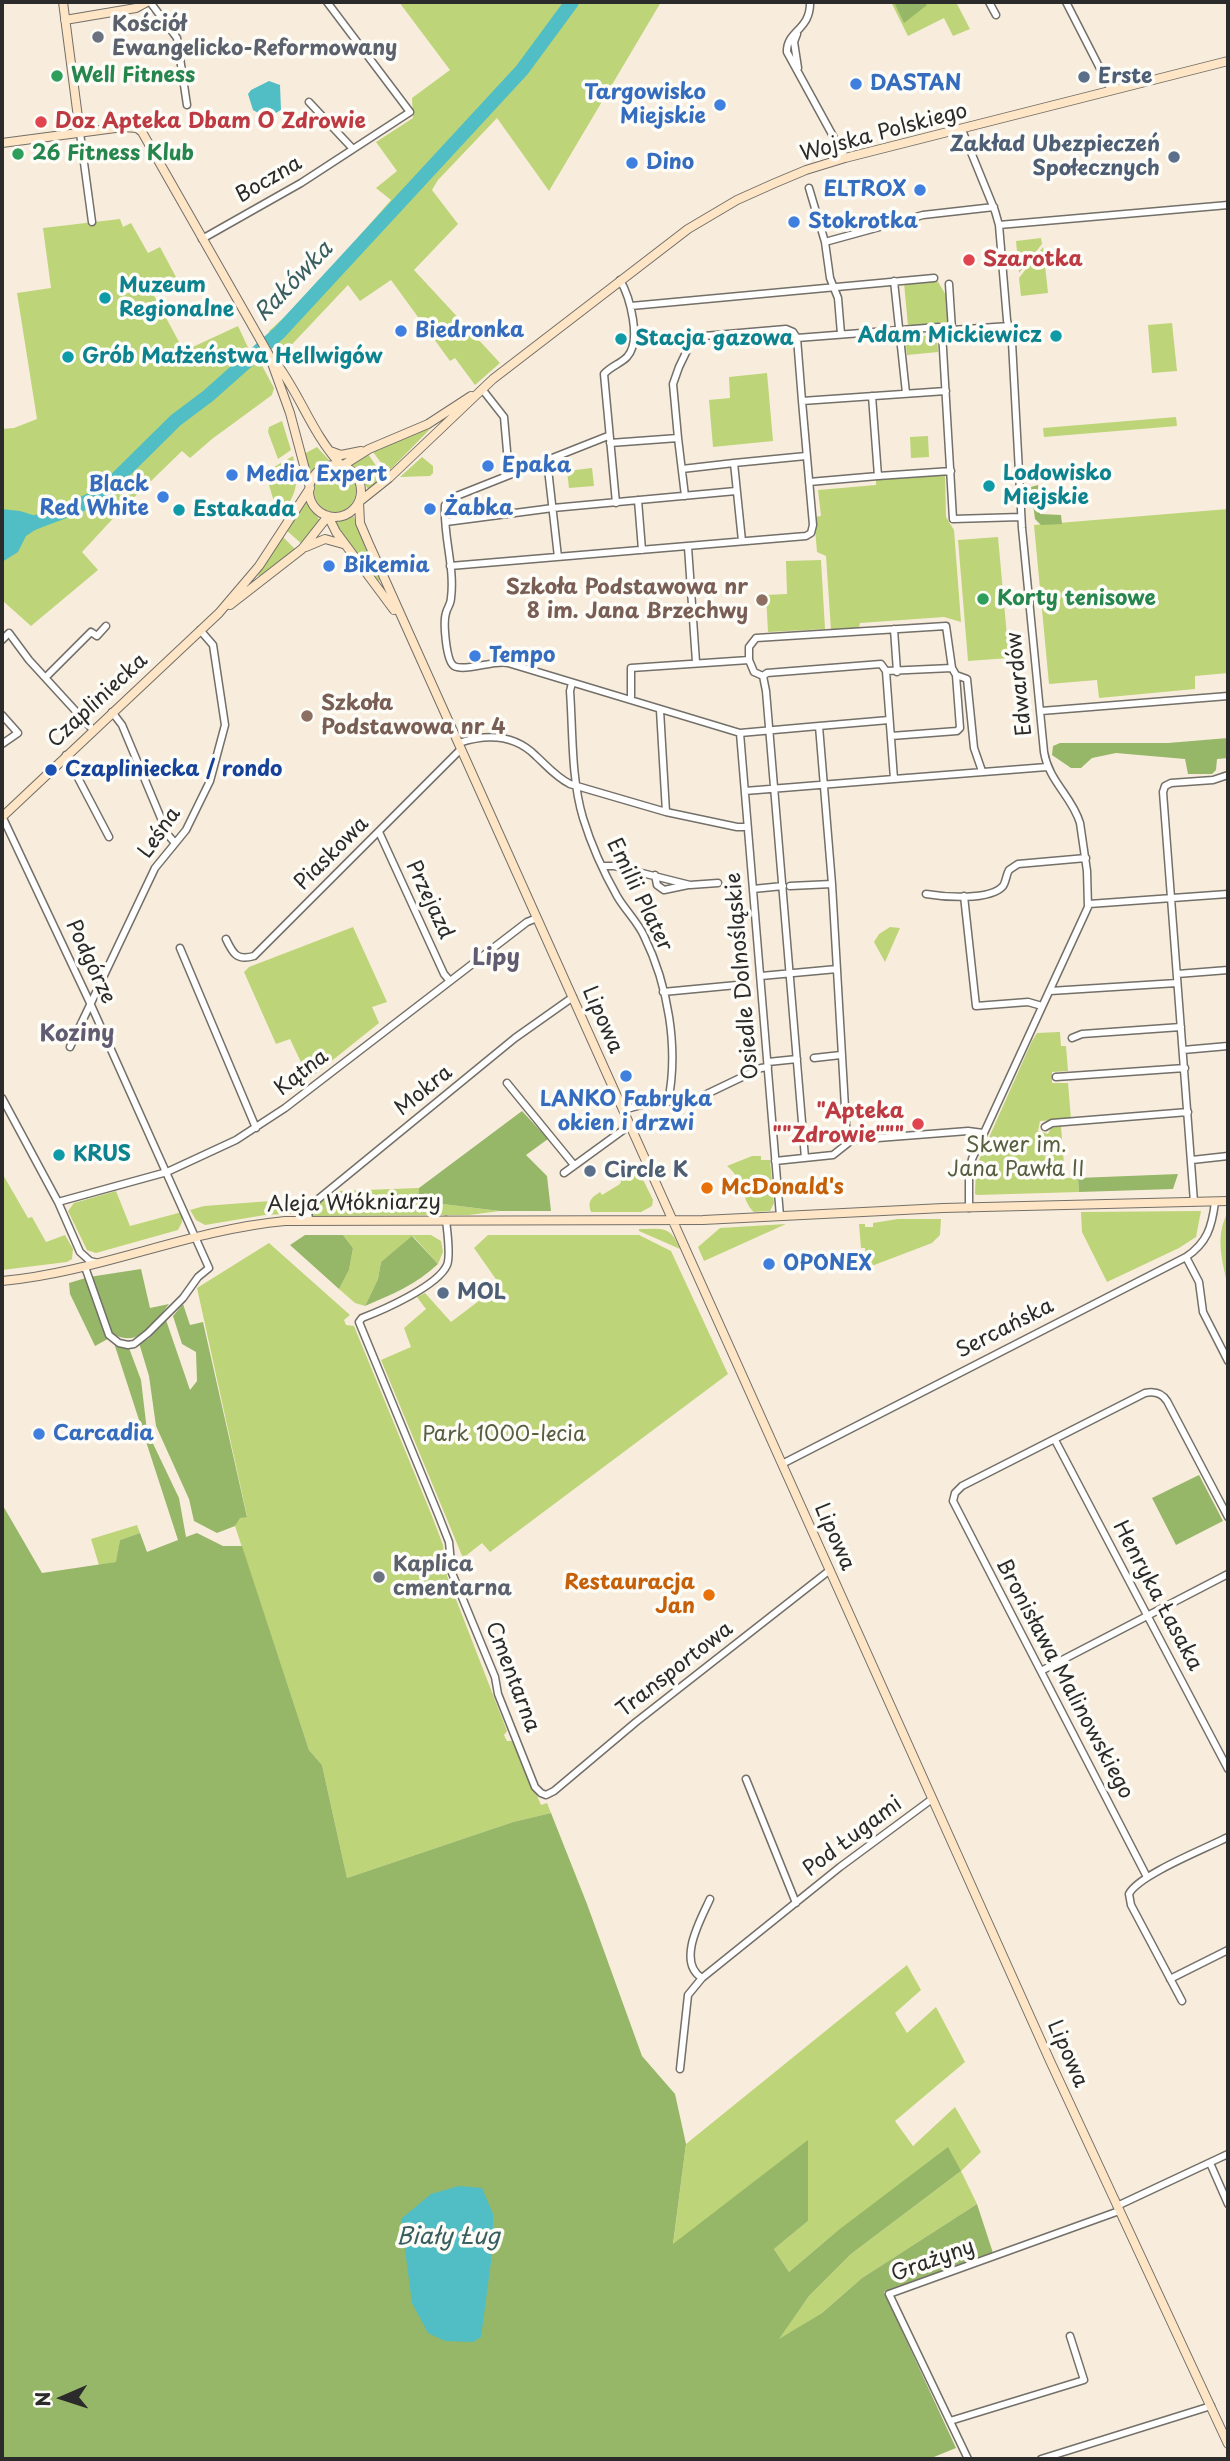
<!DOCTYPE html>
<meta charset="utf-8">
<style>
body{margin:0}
#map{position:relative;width:1230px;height:2461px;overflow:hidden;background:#f8eddc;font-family:"Playpen Sans",sans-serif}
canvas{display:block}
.frame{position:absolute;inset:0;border:4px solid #2b2b2b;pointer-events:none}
.north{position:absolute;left:28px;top:2363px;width:70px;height:70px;-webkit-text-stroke:5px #fdfcf7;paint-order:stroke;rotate:267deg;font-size:19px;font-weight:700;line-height:28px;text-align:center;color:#2b2b2b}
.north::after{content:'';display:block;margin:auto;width:24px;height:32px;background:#2b2b2b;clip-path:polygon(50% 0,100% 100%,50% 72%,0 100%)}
</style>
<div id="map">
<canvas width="1230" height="2461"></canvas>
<div class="frame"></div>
<div class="north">N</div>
</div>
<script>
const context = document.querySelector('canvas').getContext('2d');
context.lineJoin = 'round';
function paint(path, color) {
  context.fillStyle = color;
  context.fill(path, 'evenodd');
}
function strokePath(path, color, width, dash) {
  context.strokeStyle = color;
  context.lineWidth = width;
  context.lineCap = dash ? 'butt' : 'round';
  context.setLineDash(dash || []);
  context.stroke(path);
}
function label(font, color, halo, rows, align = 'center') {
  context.font = font + ' "Playpen Sans",sans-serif';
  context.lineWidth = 7;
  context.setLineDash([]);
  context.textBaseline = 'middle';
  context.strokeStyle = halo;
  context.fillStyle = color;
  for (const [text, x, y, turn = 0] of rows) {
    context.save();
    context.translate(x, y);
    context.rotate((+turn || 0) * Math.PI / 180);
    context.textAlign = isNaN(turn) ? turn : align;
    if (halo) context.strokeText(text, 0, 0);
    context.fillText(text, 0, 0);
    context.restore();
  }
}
paint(new Path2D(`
 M399 2H661L549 191 497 118 438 180 432 190 458 224 414 270 500 363 475 385 455 358 450 361 391 280 360 301 348 285 280 357 269 331 300 303 391 200 376 188 397 171 376 142 413 118 412 98 450 70Z
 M891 2H956L970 29 953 36 944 18 908 36Z
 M120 219 123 227 131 223 148 253 160 247 177 279 152 292 184 351 238 326 252 356 259 360 274 388 272 395 212 439 190 458 182 451 119 512 82 552 98 570 31 626 3 601 2 602V429L14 428 37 419 17 293 51 288 43 228Z
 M1041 238 1042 244 1019 273 1016 241Z
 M1043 247 1048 293 1021 296 1019 278Z
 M937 280 947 297 949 322 908 326 904 283Z
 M1172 323 1177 371 1152 373 1148 325Z
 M937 335 938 352 907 355 905 337Z
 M767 373 773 441 713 447 709 400 730 398 729 377Z
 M1176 417 1177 426 1044 437 1043 428Z
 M282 421 291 450 278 459 268 432 269 427Z
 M432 427 388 472 373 452 430 427Z
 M928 436 929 457 911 458 910 437Z
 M317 447 329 460 310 473 304 454Z
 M368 454 383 476 369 489 367 488 361 473 351 464Z
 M293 456C300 486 296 494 279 519L269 485 274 467Z
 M422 457 433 466V473L430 476 400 477Z
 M592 468 594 486 569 488 567 471Z
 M314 491a21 21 0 1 1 42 0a21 21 0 1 1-42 0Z
 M945 474 946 517 954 530 961 622 944 617 860 623 859 628 831 630 826 556 817 552 814 517 821 516 818 490 876 485V479Z
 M306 500 320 521 302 544 286 530Z
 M1228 509V673L1195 676V689L1099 698 1097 680 1049 684 1034 525Z
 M353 515 380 580 378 581 335 523 334 521 346 519Z
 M283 537 296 550 259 577 258 575Z
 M998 537 1009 658 968 661 958 540Z
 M821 560 825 629 768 632 766 595 787 594 786 561Z
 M353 927 387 1002 372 1007 379 1023 309 1079 290 1039 276 1044 244 972 249 967Z
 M890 927 900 928 885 962 874 942 879 934Z
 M1060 1032 1061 1046H1066L1068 1071 1052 1072V1083H1068L1071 1119 1040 1121 1038 1131 1048 1134 1051 1128 1061 1126 1065 1178H1078L1079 1192 977 1195 975 1194 976 1169 979 1160 1032 1041 1037 1033Z
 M752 1156H761V1160H770L774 1203 770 1211 754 1212C742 1202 743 1178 727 1166Z
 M630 1163H635L653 1200 652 1206 641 1212H591C587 1201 591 1198 600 1192L602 1195 620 1184 624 1172Z
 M2 1173 28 1218 32 1217 46 1242 65 1235 73 1249 72 1259 67 1262 2 1270Z
 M419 1188 418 1201 500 1211 469 1215 308 1216 319 1203 339 1191Z
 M116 1191 130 1226 182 1212V1222L178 1230 96 1253 87 1250 68 1211 74 1203Z
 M310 1198 304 1213 265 1215 205 1225 196 1220 190 1210 204 1206Z
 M1201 1211 1196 1237 1179 1248 1107 1282 1082 1232 1081 1212Z
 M1228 1212V1288C1223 1262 1214 1237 1228 1212Z
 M898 1219H941L940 1235 932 1243 869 1267 864 1266 861 1262 867 1261 865 1248H861L859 1224H865V1227H873V1223Z
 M786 1224 704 1261 698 1247 720 1228Z
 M639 1229C663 1229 670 1225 680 1249L639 1231Z
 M343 1235H431L441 1241 443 1252 438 1264 413 1236 381 1262 378 1279 365 1306 355 1303 339 1289 349 1270 353 1248Z
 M488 1235H639L671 1251 728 1374 490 1552 482 1543 463 1558 381 1360 411 1347 404 1328 426 1309 417 1297 425 1293 451 1322 500 1285 474 1248Z
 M269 1243 350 1315 344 1320 346 1325 354 1326 432 1516 443 1545 447 1576 507 1731 504 1735 507 1741H514L541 1805 547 1803 551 1813 513 1822 347 1878 322 1765 309 1750 235 1526 239 1518 247 1516 197 1288Z
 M137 1525 140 1533 120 1540 117 1562 99 1565 91 1539Z
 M907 1965 921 1990 895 2013 907 2033 936 2007 965 2062 895 2121 913 2146 955 2107 981 2152 961 2171 977 2204 862 2278 822 2313 777 2341 809 2296 851 2254 961 2171 836 2232 789 2272 774 2249 808 2221V2141L673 2245 686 2144Z`), '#bdd478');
paint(new Path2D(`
 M894 2H925L927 5 904 23Z
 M1038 485 1040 514 1061 515 1062 524 1041 525 1035 519 1031 487Z
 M1228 738V758L1217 759 1216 770 1212 774H1188L1185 759 1116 753 1092 758 1081 768H1071L1052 755 1053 746 1060 743H1168Z
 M522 1111 548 1139 526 1155 547 1176 551 1211H500L418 1201 419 1188Z
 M1178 1174 1173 1189 1079 1192 1078 1178Z
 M305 1235H343L353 1248 349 1270 339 1289 290 1245Z
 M412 1236 438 1264C417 1284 391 1295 365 1306L378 1279 381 1262Z
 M141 1269 150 1308 169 1304C155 1322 141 1347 115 1335L95 1346 70 1294 69 1283 89 1277Z
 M183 1304 190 1325 203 1322 247 1517 240 1518 235 1526 217 1533 194 1521 189 1499 156 1426 149 1376 139 1343 148 1339 166 1320 190 1390 197 1381 196 1352 182 1344 173 1316Z
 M114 1343 129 1348 141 1380 147 1431 179 1498 186 1537 197 1533 223 1546H242L309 1750 322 1765 347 1878 513 1822 551 1813 587 1904 642 2056 675 2094 686 2144 673 2244 808 2140V2221L774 2249 789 2272 836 2232 948 2147 961 2171 851 2254 809 2296 779 2339 822 2313 862 2278 977 2204 993 2253 884 2292 956 2448 929 2459H2V1504L42 1573 116 1562 120 1540 140 1533 147 1552 178 1540ZM493 2247 486 2290 412 2303Z
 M1199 1475 1223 1521 1176 1545 1152 1498Z`), '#96b668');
paint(new Path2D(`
 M269 81 280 85 281 110 267 118 253 110 248 94 251 90Z
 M2 509 20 511 39 517 44 524 26 536 18 552 2 562Z
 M459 2186 482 2188 493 2214V2247L481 2337 473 2342 445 2341 428 2333 412 2303 401 2219 431 2194Z`), '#50bec4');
strokePath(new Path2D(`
 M2 535 76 507 100 495 176 420 208 396 279 333 522 70 572 2`), '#50bec4', 14);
const street = new Path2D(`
 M150 2 177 38 187 105
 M810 2C811 30 786 31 787 52L845 158
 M989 2 996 15
 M1066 2 1111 90
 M797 34 794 42 798 68
 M309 102 353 149
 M962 130 995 211 999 225 1007 320 1012 342 1022 528 1044 752C1049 782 1072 796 1080 823L1087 871 1088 907 972 1159 969 1174V1208
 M80 133 92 222
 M809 188 825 242
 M999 225 1228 205
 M202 239 301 183 410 112 327 2
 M894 281 906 393
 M949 284 952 330 1009 326
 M631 306 934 278
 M841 334 838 298 830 278 825 242 923 215 994 207
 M797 338 802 401
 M634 342 786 329 793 332 797 338 939 327 942 332 953 519 1021 517
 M482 389 504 417 509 474
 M608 436 454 497 445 505C443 536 455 567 451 598 451 604 447 608 446 613 443 622 446 661 454 666 464 672 494 660 508 663L740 733 819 726
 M678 438 673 384 679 367 693 338
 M610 443 678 438 685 496
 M547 460 558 557
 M682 469 734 463
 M878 476 951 471
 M809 482 878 476 872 396
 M638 500 642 550
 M616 503 604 374C611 366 620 364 627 357 642 341 630 297 620 280
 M446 522 553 508 736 491
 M742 541 734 463 806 456
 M688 547 696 662
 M450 566 806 536 811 533 813 525 802 401 946 391
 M894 629 897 672
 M2 640 9 633 29 660 93 730
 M749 660V647L756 638 946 626 952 668 956 675 960 728 957 731 891 736
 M886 671 952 668
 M956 675 967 679 974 748 982 771
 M46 677 91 632 97 636 106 626
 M572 683 570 691C573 732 571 778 583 818 591 844 604 873 617 896 625 910 637 921 644 936 668 985 679 1048 668 1102
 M631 700V668L749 660 754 672 763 676 766 691 805 1158
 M660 710 666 812
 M1041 711 1228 696
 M112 712 122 725 168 835 175 843
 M2 715 18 733 2 744
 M740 733 780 1216
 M459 743C486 734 514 734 536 756 548 767 556 777 570 784L666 812 737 827H747
 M66 755 109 837
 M894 779 1047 767
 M745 791 894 779 886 671 881 664 767 673 763 676
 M2 816 91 1005 209 1268 198 1277 183 1298 148 1333 134 1344 128 1345 119 1343 109 1335 85 1267
 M379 832 444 974 450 981
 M603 866H614L690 885 718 883
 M655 875 657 885 664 890 688 885
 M790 886 832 884
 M753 889 783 886
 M926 894C944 897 990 901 1003 886 1006 882 1006 875 1009 870L1018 864 1086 858
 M964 896 976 1006 1028 1002 1042 1006
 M1089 904 1228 894
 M226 939C233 954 237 961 254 956L461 749
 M180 948 256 1128
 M1177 974 1228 970
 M761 976 837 969
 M1050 991 1177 983
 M663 992 737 985
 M1072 1038 1082 1034 1181 1027
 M70 1047 155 868 186 830 210 781 225 725 213 645 200 630
 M1183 1050 1228 1046
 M814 1058 841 1055
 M768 1062 797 1059
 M1056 1077 1185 1068
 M507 1083 574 1165
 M2 1098 58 1202 80 1252 90 1261 98 1263
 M623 1110 656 1101 690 1102 761 1068 768 1067
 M1045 1127 1052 1123 1188 1112
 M847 1142 832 884 819 726 889 720
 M1192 1160 1228 1156
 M775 1161 833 1155 852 1140 968 1131 983 1133
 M564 1173 630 1125
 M58 1202 167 1172 236 1140 285 1108 527 922 537 918
 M1194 1202 1163 792 1165 786 1171 783 1213 780 1228 775
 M309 1220 308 1211 311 1205 515 1038 573 997
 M446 1220C447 1230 451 1256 447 1265 438 1286 383 1310 362 1318L359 1322 438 1514 449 1542 452 1573 495 1677 498 1694 535 1787 541 1793 546 1795 554 1791 636 1722 830 1570
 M1186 1257 1199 1282 1203 1312 1228 1361
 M1055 1440 1228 1769
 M782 1464 1186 1257C1207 1243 1212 1227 1215 1202
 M1041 1671 1228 1574
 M746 1779 796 1903
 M1147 1877 953 1501 955 1493 962 1486 1145 1393C1154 1391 1162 1393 1167 1401L1228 1517
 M710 1899C701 1919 676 1962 702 1978L840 1867 932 1799
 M1170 1979 1228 1950
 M1182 2001 1131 1905 1129 1894C1138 1875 1207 1848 1228 1837
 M680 2069 688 1995 702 1978
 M1210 2163 1228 2204
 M1117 2206 1228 2154
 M950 2421 1084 2380 1070 2336
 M968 2459 889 2294 1119 2211
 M1041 2459 1211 2406`);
const secondary = new Path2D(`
 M63 2 80 133
 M65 20 136 8 147 2
 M2 143 123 127 137 128 142 132 269 355 290 413 310 488
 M274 360C301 395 311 433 342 466
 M330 451 341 455 361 451
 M309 491a26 26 0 1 1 52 0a26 26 0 1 1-52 0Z
 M342 466 369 449 428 424 471 396
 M359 502 360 523 369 544 1051 2063 1228 2444
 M359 502 389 478 493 379 688 229 737 200 775 183 806 170 845 158 1228 61
 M328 516 336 532 394 610
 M306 547 325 539 343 544
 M230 605 302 549 328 516
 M2 817 219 613 259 566 310 488
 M2 1281C99 1272 188 1230 285 1221L703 1220 943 1208 1228 1201`);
strokePath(street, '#736f69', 9);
strokePath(secondary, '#736f69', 10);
strokePath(street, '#fff', 6);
strokePath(secondary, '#fde5c5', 8);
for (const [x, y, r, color] of [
 [98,37,7,"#6b7280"],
 [57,76,7,"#2e9e5b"],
 [1084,77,7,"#5c6f8a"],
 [856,84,7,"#3f7fe0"],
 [720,105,7,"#3f7fe0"],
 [41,122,7,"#e0444e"],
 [18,154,7,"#2e9e5b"],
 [1174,157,7,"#5c6f8a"],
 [632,163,7,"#3f7fe0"],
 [920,190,7,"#3f7fe0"],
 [794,222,7,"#3f7fe0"],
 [969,260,7,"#e0444e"],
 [105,298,7,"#0f9aa8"],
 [401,331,7,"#3f7fe0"],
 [1056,336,7,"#0f9aa8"],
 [621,339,7,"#0f9aa8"],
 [68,357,7,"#0f9aa8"],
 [488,466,7,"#3f7fe0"],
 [232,475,7,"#3f7fe0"],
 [989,486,7,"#0f9aa8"],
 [163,497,7,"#3f7fe0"],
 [430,509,7,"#3f7fe0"],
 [179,510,7,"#0f9aa8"],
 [329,566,7,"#3f7fe0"],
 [983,599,7,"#2e9e5b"],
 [762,600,7,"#8d6e63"],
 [475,656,7,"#3f7fe0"],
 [307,716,7,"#8d6e63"],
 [51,770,7,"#1a4fb4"],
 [626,1076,7,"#3f7fe0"],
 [918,1124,7,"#e0444e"],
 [59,1155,7,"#0f9aa8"],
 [590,1171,7,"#5c6f8a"],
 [707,1188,7,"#e8710a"],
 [769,1264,7,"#3f7fe0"],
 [443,1293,7,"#5c6f8a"],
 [39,1434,7,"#3f7fe0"],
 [379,1577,7,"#6b7280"],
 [709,1595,7,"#e8710a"]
]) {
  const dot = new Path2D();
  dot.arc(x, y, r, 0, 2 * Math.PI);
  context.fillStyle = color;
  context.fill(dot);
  strokePath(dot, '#fdfcf7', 2.5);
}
label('bold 21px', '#5b616d', '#fdfcf7', [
 ["Kościół",112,25],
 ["Ewangelicko-Reformowany",112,49],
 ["Kaplica",393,1565],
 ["cmentarna",393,1589]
], 'left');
label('bold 21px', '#27864d', '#fdfcf7', [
 ["Well Fitness",71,76],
 ["26 Fitness Klub",32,154],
 ["Korty tenisowe",997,599]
], 'left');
label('bold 21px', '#4e5e75', '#fdfcf7', [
 ["Erste",1098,77],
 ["Zakład Ubezpieczeń",1160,145,"right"],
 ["Społecznych",1160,169,"right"],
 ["Circle K",604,1171],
 ["MOL",457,1293]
], 'left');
label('bold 21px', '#366cbe', '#fdfcf7', [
 ["DASTAN",870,84],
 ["Targowisko",706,93,"right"],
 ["Miejskie",706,117,"right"],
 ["Dino",646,163],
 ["ELTROX",906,190,"right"],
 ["Stokrotka",808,222],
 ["Biedronka",415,331],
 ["Epaka",502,466],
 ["Media Expert",246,475],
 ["Black",149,485,"right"],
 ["Red White",149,509,"right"],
 ["Żabka",444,509],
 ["Bikemia",343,566],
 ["Tempo",489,656],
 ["LANKO Fabryka",626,1100,"center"],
 ["okien i drzwi",626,1124,"center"],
 ["OPONEX",783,1264],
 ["Carcadia",53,1434]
], 'left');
label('bold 21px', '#be3a42', '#fdfcf7', [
 ["Doz Apteka Dbam O Zdrowie",55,122],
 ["Szarotka",983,260],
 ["\"Apteka",904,1112,"right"],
 ["\"\"Zdrowie\"\"\"",904,1136,"right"]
], 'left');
label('21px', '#2b2b2b', '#fdfcf7', [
 ["Wojska Polskiego",884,133,-15],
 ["Boczna",269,180,-30],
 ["Edwardów",1020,684,-96],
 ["Czapliniecka",98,701,-43],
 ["Leśna",160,833,-55],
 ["Piaskowa",332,854,-45],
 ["Emilii Plater",639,895,64],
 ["Przejazd",429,900,65],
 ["Podgórze",90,962,65],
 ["Osiedle Dolnośląskie",743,976,-95],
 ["Lipowa",602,1020,66],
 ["Kątna",302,1073,-38],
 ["Mokra",424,1091,-39],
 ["Aleja Włókniarzy",354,1204,-1],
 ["Sercańska",1005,1329,-27],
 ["Lipowa",834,1537,66],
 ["Henryka Łasaka",1157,1596,62],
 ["Transportowa",675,1670,-38],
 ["Cmentarna",512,1677,69],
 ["Bronisława Malinowskiego",1064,1679,62],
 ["Pod Ługami",853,1837,-37],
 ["Lipowa",1067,2054,66],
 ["Grażyny",933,2261,-20]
]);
label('bold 21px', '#0d838f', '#fdfcf7', [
 ["Muzeum",119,286],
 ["Regionalne",119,310],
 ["Adam Mickiewicz",1042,336,"right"],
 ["Stacja gazowa",635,339],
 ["Grób Małżeństwa Hellwigów",82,357],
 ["Lodowisko",1003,474],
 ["Miejskie",1003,498],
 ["Estakada",193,510],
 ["KRUS",73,1155]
], 'left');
label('bold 21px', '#785e54', '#fdfcf7', [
 ["Szkoła Podstawowa nr",748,588],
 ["8 im. Jana Brzechwy",748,612],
 ["Szkoła",321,704,"left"],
 ["Podstawowa nr 4",321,728,"left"]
], 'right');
label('bold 21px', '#164399', '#fdfcf7', [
 ["Czapliniecka / rondo",65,770]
], 'left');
label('21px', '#575e42', '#fdfcf7', [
 ["Skwer im.",1016,1146],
 ["Jana Pawła II",1016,1170],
 ["Park 1000-lecia",504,1435]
]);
label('bold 21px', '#c56008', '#fdfcf7', [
 ["McDonald's",721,1188],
 ["Restauracja",695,1583,"right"],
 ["Jan",695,1607,"right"]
], 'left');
label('italic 23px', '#385e61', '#fdfcf7', [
 ["Rakówka",294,282,-46],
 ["Biały Ług",448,2238]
]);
label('bold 23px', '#615c71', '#fdfcf7', [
 ["Lipy",496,959],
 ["Koziny",77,1035]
]);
</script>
